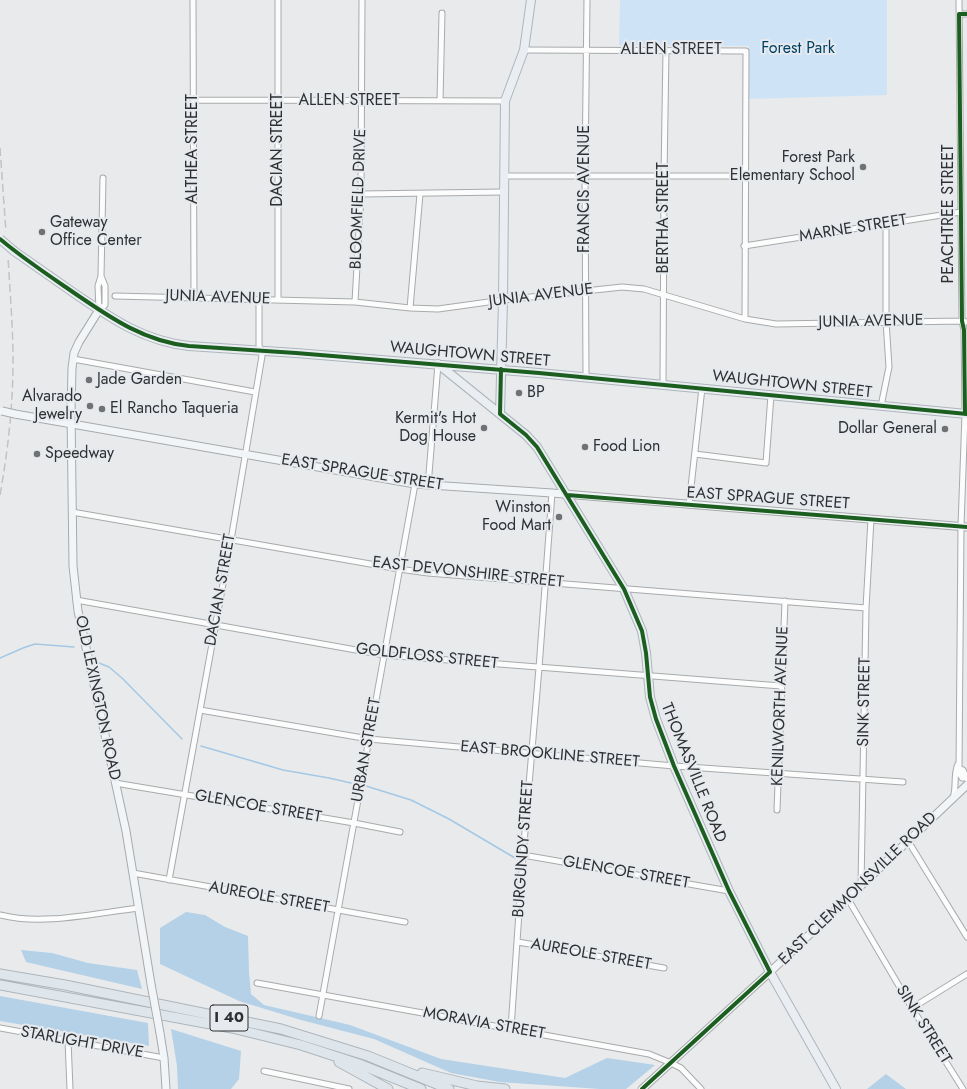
<!DOCTYPE html>
<style>
body{margin:0}
canvas{display:block;background:#e8eaec}
</style>
<canvas width="967" height="1089"></canvas>
<script>
const context = document.querySelector('canvas').getContext('2d');
context.lineJoin = 'round';
function paint(path, color) {
  context.fillStyle = color;
  context.fill(path, 'evenodd');
}
function strokePath(path, color, width, dash) {
  context.strokeStyle = color;
  context.lineWidth = width;
  context.lineCap = dash ? 'butt' : 'round';
  context.setLineDash(dash || []);
  context.stroke(path);
}
function label(font, color, halo, rows, align = 'center') {
  context.font = font + ' Jost,sans-serif';
  context.lineWidth = 4;
  context.setLineDash([]);
  context.textBaseline = 'middle';
  context.strokeStyle = halo;
  context.fillStyle = color;
  for (const [text, x, y, turn = 0] of rows) {
    context.save();
    context.translate(x, y);
    context.rotate((+turn || 0) * Math.PI / 180);
    context.textAlign = isNaN(turn) ? turn : align;
    if (halo) context.strokeText(text, 0, 0);
    context.fillText(text, 0, 0);
    context.restore();
  }
}
paint(new Path2D(`
 M620 0H887V95L749 99V46L619 45Z`), '#cee4f6');
paint(new Path2D(`
 M186 912 205 915 225 927 248 936 249 972 251 994 264 1005 350 1025 441 1059 565 1078 607 1058 655 1065 626 1089H600L500 1082 451 1073 374 1039 301 1020 239 1001 160 964V928Z
 M21 950 52 953 88 963 137 970 142 989 26 962Z
 M0 996 148 1023 149 1046 0 1021Z
 M171 1029 241 1051 239 1079 231 1089H178L177 1066Z
 M886 1074 906 1089H867Z`), '#b4d1e7');
strokePath(new Path2D(`
 M0 658 23 648 35 644 74 647
 M99 663 109 667 122 678 182 739
 M201 746 283 770 329 778 351 783
 M366 786 411 800 449 819 515 858`), '#a5c8e4', 1.5);
const street = new Path2D(`
 M193 0 194 298
 M959 0 962 321 964 330 965 414 961 526 959 769V773L962 778H967
 M959 14H967
 M524 50 746 51 745 319
 M193 100 505 101
 M440 101 442 13
 M504 176H744
 M361 194 503 192
 M744 246 961 212
 M101 276 105 286V305L99 310 98 286 101 276 103 178
 M115 296 355 302 410 308 438 309 503 300 622 287 644 289 745 319 776 324 962 321 967 322
 M278 300V0
 M355 302 361 194 362 0
 M410 308 420 194
 M73 359 255 392
 M586 378 585 176 587 0
 M663 385 664 176 666 50
 M881 406 889 367 886 321V224
 M695 454 766 463 771 395
 M428 486 438 364
 M689 505 702 388
 M72 512 399 569 428 573 866 608
 M76 600 384 655 781 686
 M200 710 369 739 674 766 903 782
 M959 769 963 770 967 779
 M115 783 354 823 400 832
 M953 798C957 787 953 775 958 764
 M777 810 785 601
 M908 841 967 937
 M523 855 729 891
 M133 873 405 922
 M169 880 231 540 262 356 259 345V299
 M861 886 866 608 871 519
 M848 899 912 1008 963 1089
 M0 915C43 926 95 913 139 908
 M518 942 664 968
 M257 983 649 1054 671 1063 681 1068 701 1089
 M912 1008 967 974
 M319 1016 415 484
 M0 1028 164 1058
 M511 1028 523 855 539 668 552 493
 M68 1040 70 1089
 M264 1071 349 1089`);
const secondary = new Path2D(`
 M99 310 79 342 74 353 72 368 71 411 73 566 78 611 126 831 151 984
 M15 414 415 484 552 493 967 527
 M160 1033 164 1058 166 1089
 M642 1089 770 972 967 785`);
const primary = new Path2D(`
 M14 251C34 265 54 279 74 293 111 318 143 341 189 346L296 353 539 373 967 414
 M438 364 526 435 537 447 624 589 642 631 646 653 650 697 656 719 674 766 729 891 770 972 836 1089
 M500 414 503 300 505 101 524 50 531 0`);
const highway = new Path2D(`
 M0 974 65 985 281 1029 368 1056 449 1089
 M0 985 232 1028 301 1045 359 1064 421 1089
 M339 1062 388 1089
 M422 1073 477 1086 505 1089`);
strokePath(street, '#a8aaab', 7);
strokePath(secondary, '#a8aaab', 9);
strokePath(primary, '#adb6bd', 10);
strokePath(highway, '#adb6bd', 11);
strokePath(street, '#fcfcfc', 5);
strokePath(secondary, '#f2f5f7', 7);
strokePath(primary, '#eaeef2', 8);
strokePath(highway, '#dee6eb', 9);
strokePath(new Path2D(`
 M0 148 6 232
 M0 495C8 450 13 406 13 361 13 327 10 292 8 257`), '#c3c3c4', 1.5, [8, 4]);
const secondaryBridge = new Path2D(`
 M2 411 15 414
 M151 984 160 1033`);
const primaryBridge = new Path2D(`
 M0 239 14 251`);
strokePath(secondaryBridge, '#a8aaab', 9, []);
strokePath(primaryBridge, '#adb6bd', 10, []);
strokePath(secondaryBridge, '#f2f5f7', 7);
strokePath(primaryBridge, '#eaeef2', 8);
strokePath(new Path2D(`
 M0 239C20 256 42 271 64 286 104 313 140 341 189 346L296 353 539 373 967 414
 M501 369 500 414 526 435 537 447 624 589 642 631 646 653 650 697 656 719 674 766 729 891 770 972 642 1089
 M965 414 964 330 962 321 959 14H967
 M567 495 967 527`), '#1b5e20', 4);
for (const [x, y, r, color] of [
 [863,167,4,"#707173"],
 [42,232,4,"#707173"],
 [89,380,4,"#707173"],
 [519,393,4,"#707173"],
 [90,406,4,"#707173"],
 [102,409,4,"#707173"],
 [484,428,4,"#707173"],
 [945,429,4,"#707173"],
 [585,447,4,"#707173"],
 [37,454,4,"#707173"],
 [559,517,4,"#707173"]
]) {
  const dot = new Path2D();
  dot.arc(x, y, r, 0, 2 * Math.PI);
  context.fillStyle = color;
  context.fill(dot);
  strokePath(dot, '#e6eaee', 1.5);
}
for (const [x, y, w] of [
 [229,1018,38]
]) {
  const box = new Path2D();
  box.roundRect(x - w / 2, y - 13, w, 26, 3);
  context.fillStyle = '#e6eaee';
  context.fill(box);
  strokePath(box, '#2f3032', 1);
}
label('bold 15px', '#2f3032', null, [
 ["I 40",229,1018]
]);
label('16px', '#004065', '#e6eaee', [
 ["Forest Park",798,49]
]);
label('16px', '#2f3032', '#e6eaee', [
 ["ALLEN STREET",671,50],
 ["ALLEN STREET",349,101],
 ["ALTHEA STREET",193,149,-90],
 ["DACIAN STREET",278,150,-90],
 ["FRANCIS AVENUE",585,189,-90],
 ["BLOOMFIELD DRIVE",359,199,-88],
 ["PEACHTREE STREET",949,214,-90],
 ["BERTHA STREET",664,218,-90],
 ["MARNE STREET",853,229,-9],
 ["JUNIA AVENUE",541,296,-7],
 ["JUNIA AVENUE",218,298,2],
 ["JUNIA AVENUE",871,322,-1],
 ["WAUGHTOWN STREET",470,355,5],
 ["WAUGHTOWN STREET",792,385,6],
 ["EAST SPRAGUE STREET",362,473,9],
 ["EAST SPRAGUE STREET",768,499,4],
 ["EAST DEVONSHIRE STREET",468,573,6],
 ["DACIAN STREET",221,590,-80],
 ["GOLDFLOSS STREET",427,657,6],
 ["OLD LEXINGTON ROAD",97,698,78],
 ["SINK STREET",865,702,-89],
 ["KENILWORTH AVENUE",781,706,-88],
 ["URBAN STREET",367,750,-80],
 ["EAST BROOKLINE STREET",550,755,5],
 ["THOMASVILLE ROAD",693,773,68],
 ["GLENCOE STREET",258,807,10],
 ["BURGUNDY STREET",524,849,-86],
 ["GLENCOE STREET",626,873,10],
 ["EAST CLEMMONSVILLE ROAD",858,889,-44],
 ["AUREOLE STREET",269,898,10],
 ["AUREOLE STREET",591,955,10],
 ["MORAVIA STREET",484,1024,10],
 ["SINK STREET",923,1025,58],
 ["STARLIGHT DRIVE",82,1043,10]
]);
label('16px', '#2f3032', '#e6eaee', [
 ["Forest Park",855,158,"right"],
 ["Elementary School",855,176,"right"],
 ["Gateway",50,223],
 ["Office Center",50,241],
 ["Jade Garden",97,380],
 ["BP",527,393],
 ["Alvarado",82,397,"right"],
 ["Jewelry",82,415,"right"],
 ["El Rancho Taqueria",110,409],
 ["Kermit's Hot",476,419,"right"],
 ["Dog House",476,437,"right"],
 ["Dollar General",937,429,"right"],
 ["Food Lion",593,447],
 ["Speedway",45,454],
 ["Winston",551,508,"right"],
 ["Food Mart",551,526,"right"]
], 'left');
</script>
